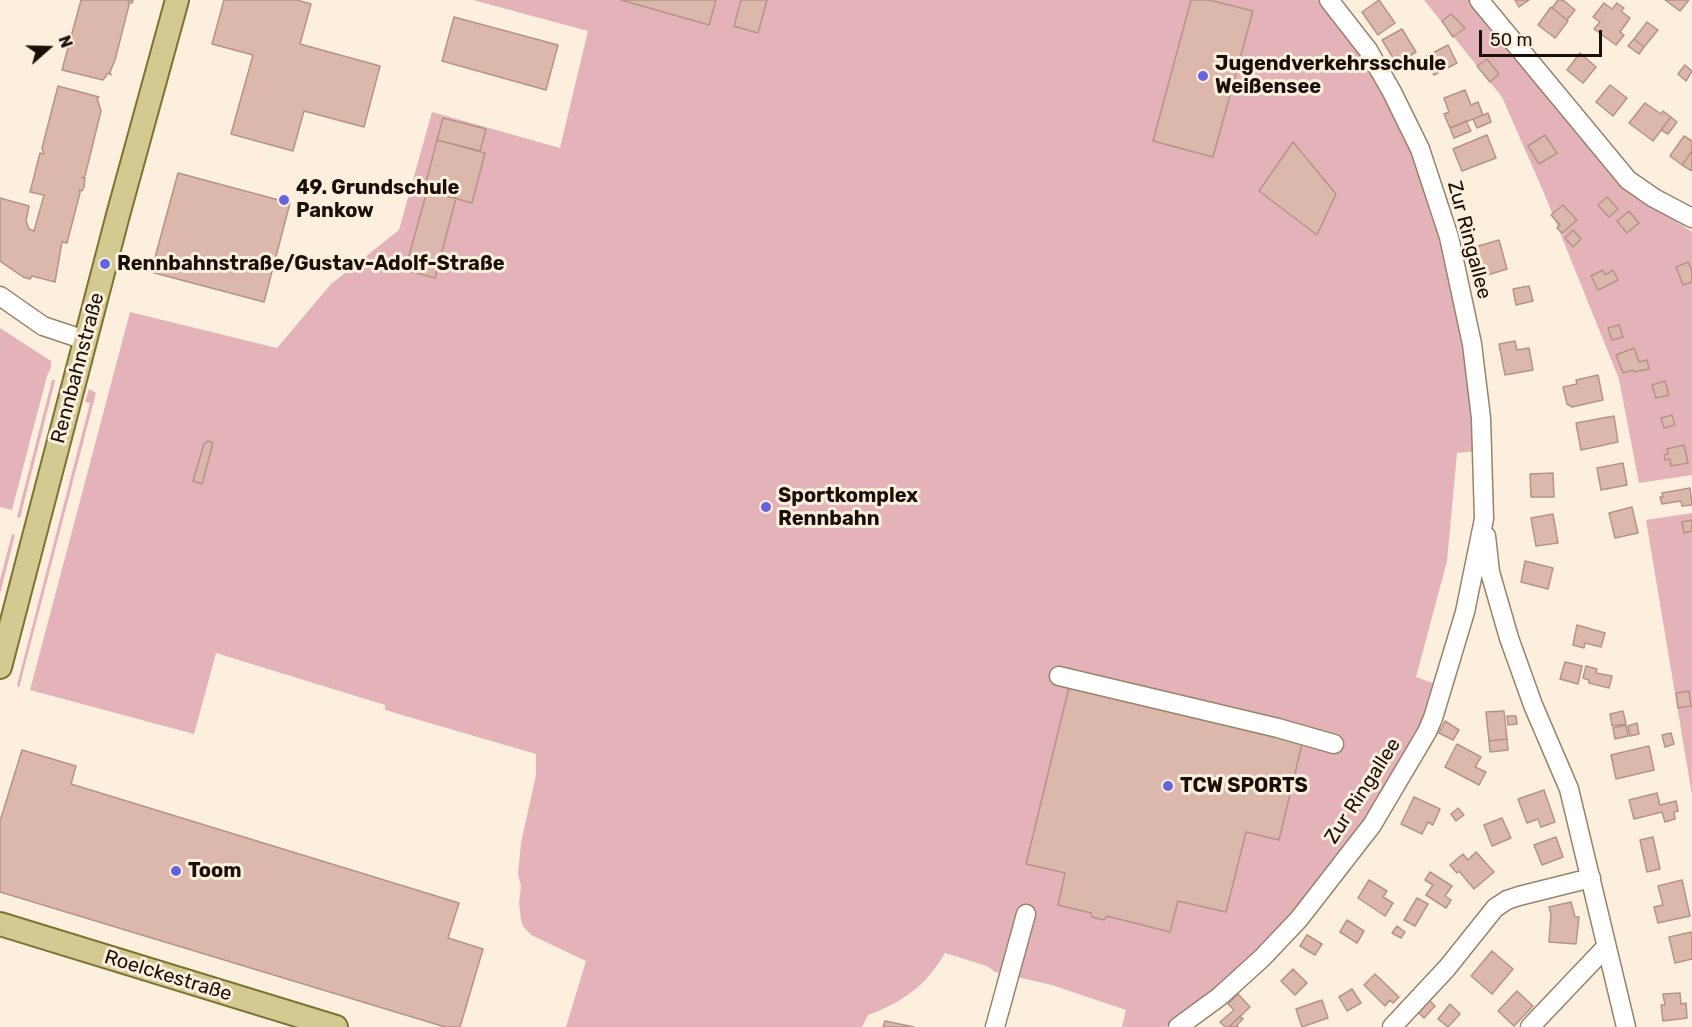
<!DOCTYPE html>
<meta charset="utf-8">
<style>
body{margin:0}
#map{position:relative;width:1692px;height:1027px;overflow:hidden;background:#fdefde;font-family:Rubik,sans-serif}
canvas{display:block}
.north{position:absolute;left:18px;top:18px;width:60px;height:60px;-webkit-text-stroke:4px #fdefde;paint-order:stroke;rotate:70deg;font-size:16px;font-weight:700;line-height:24px;text-align:center;color:#191007}
.north::after{content:'';display:block;margin:auto;width:21px;height:27px;background:#191007;clip-path:polygon(50% 0,100% 100%,50% 72%,0 100%)}
.scale{position:absolute;left:1479px;top:30px;width:123px;height:27px;box-sizing:border-box;border:3px solid #191007;border-top:0;padding-left:8px;font-size:18px;line-height:21px;white-space:nowrap;color:#191007;-webkit-text-stroke:4px #fdefde;paint-order:stroke}
</style>
<div id="map">
<canvas width="1692" height="1027"></canvas>
<div class="north">N</div>
<div class="scale">50 m</div>
</div>
<script>
const context = document.querySelector('canvas').getContext('2d');
context.lineJoin = 'round';
function paint(path, color) {
  context.fillStyle = color;
  context.fill(path, 'evenodd');
}
function strokePath(path, color, width, dash) {
  context.strokeStyle = color;
  context.lineWidth = width;
  context.lineCap = dash ? 'butt' : 'round';
  context.setLineDash(dash || []);
  context.stroke(path);
}
function label(font, color, halo, rows, align = 'center') {
  context.font = font + ' Rubik,sans-serif';
  context.lineWidth = 6;
  context.setLineDash([]);
  context.textBaseline = 'middle';
  context.strokeStyle = halo;
  context.fillStyle = color;
  for (const [text, x, y, turn = 0] of rows) {
    context.save();
    context.translate(x, y);
    context.rotate((+turn || 0) * Math.PI / 180);
    context.textAlign = isNaN(turn) ? turn : align;
    if (halo) context.strokeText(text, 0, 0);
    context.fillText(text, 0, 0);
    context.restore();
  }
}
paint(new Path2D(`
 M473 0H1324L1371 69 1416 157 1456 286 1478 451 1457 453 1447 561 1416 677 1438 685C1433 698 1430 712 1424 724 1378 814 1310 902 1236 970 1215 990 1191 1007 1168 1025L1165 1027H1122L1126 1010 1052 985 995 972 987 966 945 953C926 986 903 1002 868 1015L862 1027H566L586 961 531 935 523 926 521 920 519 903 521 886 518 874 521 843 536 775V754L385 710V705L216 653 194 734 30 690 130 312 277 348 331 284 399 230 432 112 560 148 588 31Z
 M1424 0H1469L1599 156 1640 197 1692 232V475L1639 483 1619 379 1544 193 1502 97Z
 M0 328 51 361V367L47 376 12 510 0 507Z
 M52 380H55L54 385 20 518 17 517Z
 M89 389 96 393 19 688 17 685 90 403 85 402Z
 M1692 513V795L1646 520Z
 M12 534 15 535 0 594V580Z`), '#e4b3b9');
const building = new Path2D(`
 M81 0H133L132 3 128 2 129 5 115 60 110 72 111 75 108 73 103 80 62 70Z
 M224 0H297L311 4 300 44 380 66 364 127 304 111 293 151 231 134 253 55 212 44Z
 M621 0H716L709 25Z
 M741 0H767L758 33 734 26Z
 M1191 0H1209L1253 11 1213 157 1153 141Z
 M1379 0 1395 23 1378 35 1362 12Z
 M1515 0H1529L1519 7Z
 M1558 0H1563L1575 10 1567 20 1552 8Z
 M1665 0H1689L1680 11Z
 M1604 3 1612 9 1617 3 1624 8 1621 11 1630 18 1620 32 1624 35 1616 45 1594 29 1600 22 1593 17Z
 M1551 7 1568 21 1555 38 1538 25Z
 M1451 14 1465 28 1453 37 1442 21Z
 M454 17 558 45 546 90 442 61Z
 M1647 22 1658 30 1644 47 1634 39Z
 M1402 29 1416 52 1397 64 1382 40Z
 M1634 39 1644 47 1639 54 1628 46Z
 M1448 45 1457 63 1434 75 1425 57Z
 M1580 53 1596 67 1583 83 1567 70Z
 M1487 59 1499 74 1490 82 1477 66Z
 M1685 65 1692 71 1686 81 1678 74Z
 M1610 85 1627 98 1613 116 1596 102Z
 M58 86 99 97 97 98 101 111 85 176 82 178H85L84 187 82 191 79 190 80 193 67 243 62 242 55 282 32 276 30 279 23 277 0 261V198L29 206 26 221 29 229 34 231 44 195 30 192 40 153 44 154 42 148Z
 M1465 90 1471 105 1478 102 1483 115 1450 128 1444 114 1449 112 1444 98Z
 M1645 103 1661 114 1663 111 1671 117 1653 141 1629 123Z
 M1488 113 1491 122 1477 128 1473 119Z
 M1671 117 1677 122 1668 134 1661 130Z
 M443 118 486 129 480 151 437 140Z
 M1466 121 1471 131 1454 138 1450 128Z
 M1487 135 1496 158 1462 171 1453 149Z
 M1545 135 1557 153 1539 164 1528 146Z
 M1684 136 1692 141V151L1682 165 1670 156Z
 M437 140 485 153 472 203 424 190Z
 M1293 142 1336 194 1317 235 1259 191Z
 M1692 151V171L1682 165Z
 M178 173 290 203 264 302 151 272Z
 M427 191 456 198 435 278 405 270Z
 M1607 197 1618 209 1609 217 1598 205Z
 M1563 205 1577 220 1562 233 1557 228 1560 225 1551 215Z
 M1629 211 1639 223 1627 233 1617 221Z
 M1573 230 1581 239 1573 247 1565 238Z
 M1499 240 1507 269 1481 277 1477 265 1480 264 1475 247Z
 M1688 262 1692 271V282L1683 285 1676 267Z
 M1603 270 1605 275 1613 270 1618 280 1598 290 1591 276Z
 M1529 286 1533 301 1516 305 1513 289Z
 M1619 325 1623 337 1612 340 1608 328Z
 M1515 341 1517 350 1529 348 1533 370 1505 375 1499 344Z
 M1634 348 1639 362 1647 360 1649 369 1634 372 1633 370 1623 373 1616 355Z
 M1598 375 1603 400 1572 407 1567 404 1563 387 1577 384 1576 380Z
 M1665 381 1669 395 1656 398 1652 385Z
 M1672 415 1675 425 1664 428 1661 418Z
 M1614 416 1618 442 1581 450 1576 423Z
 M208 441 213 443 202 484 193 481 204 444Z
 M1684 445 1688 463 1671 466 1670 459 1665 460 1664 455 1668 454 1667 449Z
 M1623 463 1627 485 1601 490 1597 468Z
 M1553 473 1554 497H1531L1530 474Z
 M1690 488 1692 505 1682 506 1681 501 1662 504 1660 497H1663L1662 493Z
 M1632 507 1638 533 1615 538 1609 513Z
 M1553 514 1558 543 1536 546 1531 518Z
 M1692 520V531L1684 533 1682 522Z
 M1525 561 1553 568 1548 589 1521 582Z
 M1577 625 1605 633 1601 647 1585 643 1584 648 1573 645Z
 M1565 662 1582 666 1578 684 1560 679Z
 M1586 666 1597 669 1596 673 1612 676 1609 688 1589 683V680L1583 678Z
 M1070 683 1303 740 1279 840 1246 832 1226 912 1178 901 1170 932 1107 916 1104 920 1092 917 1091 913 1058 905 1065 873 1026 864Z
 M1689 691 1691 706 1678 708 1676 693Z
 M1504 711 1507 739 1489 741 1486 712Z
 M1623 711 1626 724 1612 726 1610 714Z
 M1507 716H1516L1517 724 1508 725Z
 M1445 721 1459 730 1453 740 1439 733Z
 M1637 723 1639 734 1630 736 1628 726Z
 M1626 725 1628 736 1615 739 1613 728Z
 M1671 733 1674 744 1665 747 1662 735Z
 M1507 739 1508 750 1490 752 1489 741Z
 M1457 744 1481 757 1475 767 1486 772 1479 785 1445 767Z
 M1649 746 1654 770 1616 779 1611 755Z
 M22 750 76 766 71 784 459 903 448 938 483 949 460 1027H445L0 892V821Z
 M1544 790 1555 822 1541 827 1538 819 1527 823 1518 799Z
 M1657 793 1660 805 1676 801 1678 811 1674 812 1675 819 1665 822 1662 812 1634 819 1629 800Z
 M1414 797 1440 809 1433 825 1428 822 1422 834 1401 824Z
 M1458 808 1464 815 1456 821 1451 814Z
 M1502 818 1511 838 1492 846 1484 825Z
 M1556 837 1563 857 1542 865 1534 845Z
 M1653 837 1660 869 1647 872 1640 840Z
 M1476 852 1494 872 1474 889 1459 871 1457 873 1450 865 1463 854 1468 860Z
 M1430 872 1452 886 1445 896 1451 900 1446 908 1426 895 1433 885 1425 880Z
 M1369 880 1387 891 1383 897 1393 903 1385 916 1358 898Z
 M1682 880 1690 916 1658 923 1654 907 1663 905 1658 886Z
 M1417 898 1428 904 1415 926 1404 920Z
 M1571 902 1575 917H1579L1576 944 1549 942 1551 915 1549 907Z
 M1347 920 1364 931 1357 943 1340 932Z
 M1397 926 1405 932 1401 938 1392 933Z
 M1692 932V959L1675 963 1669 937Z
 M1307 935 1322 944 1315 955 1300 946Z
 M1492 951 1513 969 1492 994 1471 976Z
 M1293 969 1307 983 1295 995 1281 981Z
 M1375 974 1399 997 1393 1003 1390 1000 1385 1006 1364 985Z
 M1352 989 1361 1003 1347 1011 1339 997Z
 M1517 991 1533 1006 1514 1026 1498 1011Z
 M1680 993 1681 1004 1686 1003 1687 1018 1663 1021 1661 1005H1665L1663 994Z
 M1238 994 1250 1007 1229 1027H1225L1220 1022 1234 1010 1228 1004Z
 M1322 1000 1328 1018 1302 1027 1296 1009Z
 M1429 1000 1435 1006 1424 1018 1417 1011Z
 M1450 1004 1460 1014 1448 1027 1438 1019Z
 M1240 1016 1243 1019 1237 1025 1238 1027H1229Z
 M885 1021 914 1027H883Z`);
paint(building, '#dcb8ac');
strokePath(building, '#b59387', 1.5);
const minor = new Path2D(`
 M1479 0 1628 180 1654 198 1692 218
 M0 296 43 326 85 340
 M1486 536 1490 572 1509 638 1533 705 1569 789 1626 1027
 M1059 676 1278 728 1334 744
 M995 1027 1026 914
 M1178 1027 1219 997 1262 958 1299 919 1372 825 1427 732 1433 718 1465 612 1484 519 1481 418 1472 344 1449 237 1420 149 1392 92 1368 50 1329 0
 M1392 1027 1447 968 1495 908 1507 900 1519 896 1591 878
 M1530 1027 1606 947`);
const major = new Path2D(`
 M0 667 118 215 177 0
 M0 924 336 1027`);
strokePath(minor, '#988269', 21);
strokePath(major, '#7e7232', 26);
strokePath(minor, '#fff', 18);
strokePath(major, '#d3ca92', 22);
for (const [x, y, r, color] of [
 [1203,76,6,"#6464dd"],
 [284,200,6,"#6464dd"],
 [105,264,6,"#6464dd"],
 [766,507,6,"#6464dd"],
 [1168,786,6,"#6464dd"],
 [176,871,6,"#6464dd"]
]) {
  const dot = new Path2D();
  dot.arc(x, y, r, 0, 2 * Math.PI);
  context.fillStyle = color;
  context.fill(dot);
  strokePath(dot, '#fdefde', 2);
}
label('bold 20px', '#191007', '#fdefde', [
 ["Jugendverkehrsschule",1215,64],
 ["Weißensee",1215,87],
 ["49. Grundschule",296,188],
 ["Pankow",296,211],
 ["Rennbahnstraße/Gustav-Adolf-Straße",117,264],
 ["Sportkomplex",778,496],
 ["Rennbahn",778,519],
 ["TCW SPORTS",1180,786],
 ["Toom",188,871]
], 'left');
label('20px', '#191007', '#fdefde', [
 ["Zur Ringallee",1469,240,75],
 ["Rennbahnstraße",78,368,-75],
 ["Zur Ringallee",1363,791,-57],
 ["Roelckestraße",168,976,17]
]);
</script>
